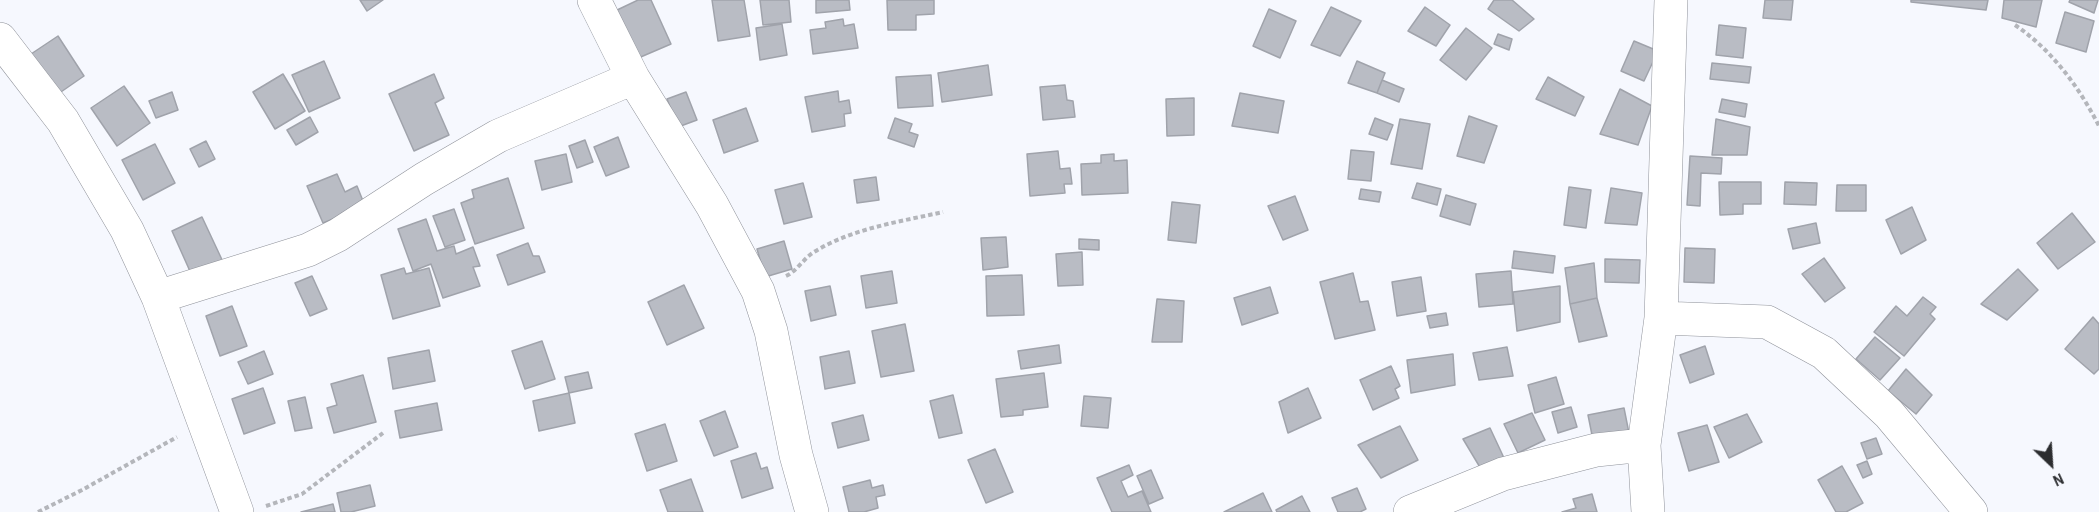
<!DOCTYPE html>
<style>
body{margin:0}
#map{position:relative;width:2099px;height:512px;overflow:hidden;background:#f6f8fe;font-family:"Archivo Narrow",sans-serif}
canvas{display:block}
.north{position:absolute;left:2021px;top:434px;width:60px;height:60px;-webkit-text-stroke:4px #f6f8fe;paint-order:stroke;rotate:155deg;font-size:16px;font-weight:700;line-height:24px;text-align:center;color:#2c2d30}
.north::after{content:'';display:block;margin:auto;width:21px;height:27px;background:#2c2d30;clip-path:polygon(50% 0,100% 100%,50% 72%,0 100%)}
</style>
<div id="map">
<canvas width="2099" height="512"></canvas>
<div class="north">N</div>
</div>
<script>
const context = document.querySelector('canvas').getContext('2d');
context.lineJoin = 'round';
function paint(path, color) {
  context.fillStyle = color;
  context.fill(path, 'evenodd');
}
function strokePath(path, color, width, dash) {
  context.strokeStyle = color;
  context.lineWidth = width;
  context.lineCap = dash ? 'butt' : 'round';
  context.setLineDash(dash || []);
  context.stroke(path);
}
const building = new Path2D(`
 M360 0H383L367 11Z
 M638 0H651L671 44 636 59 615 11Z
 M712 0H744L750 36 718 41Z
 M760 0H789L791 22 763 25Z
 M816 0H849L850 10 816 13Z
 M887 0H934V14L916 15V30H888Z
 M1494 0H1512L1534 19 1519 31 1488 9Z
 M1765 0H1793L1791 20 1763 18Z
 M1911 0H1988L1986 10 1911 2Z
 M2004 0H2042L2036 27 2002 18Z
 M2070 0H2098L2094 13 2069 2Z
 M1331 7 1361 21 1340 56 1311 45Z
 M1425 7 1450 25 1436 46 1408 31Z
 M1269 9 1296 21 1280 58 1253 46Z
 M2065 12 2094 21 2086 52 2056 43Z
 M843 19 844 26 854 24 858 48 813 54 810 30 826 28 825 22Z
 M782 24 787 55 760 60 756 28Z
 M1719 25 1746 28 1743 58 1716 55Z
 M1466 28 1492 48 1466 80 1440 60Z
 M1498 34 1512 39 1509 50 1494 44Z
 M58 36 84 76 58 94 31 54Z
 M1634 41 1658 51 1644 81 1621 71Z
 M324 61 340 98 309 112 292 75Z
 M1357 61 1385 73 1377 93 1348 83Z
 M1712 63 1751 67 1749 83 1710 79Z
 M988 65 992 95 942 102 938 73Z
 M283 74 305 111 275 129 253 92Z
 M434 74 444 98 435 103 449 135 414 151 389 94Z
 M931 75 933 106 898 108 896 77Z
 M1548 77 1584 97 1575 116 1536 99Z
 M1382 80 1404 89 1399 102 1377 93Z
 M1065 85 1067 100 1073 101 1075 117 1043 120 1040 87Z
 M124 86 150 123 117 146 91 108Z
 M1620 89 1652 106 1638 145 1600 134Z
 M838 91 839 102 849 100 851 113 844 114 845 126 812 132 805 97Z
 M172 92 178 110 156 118 149 101Z
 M686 92 697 120 678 127 667 99Z
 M1240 93 1284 101 1278 133 1232 126Z
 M1194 98V135L1167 136 1166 99Z
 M1722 99 1747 104 1745 117 1719 112Z
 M746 108 758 141 724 153 713 120Z
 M1469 116 1497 126 1484 163 1457 156Z
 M310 117 318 132 296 145 287 130Z
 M895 118 912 124 909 132 918 135 914 147 888 138Z
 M1375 118 1393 125 1387 140 1369 134Z
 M1400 119 1430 124 1422 169 1391 164Z
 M1716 119 1750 127 1747 155H1712Z
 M618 137 629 167 606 176 594 147Z
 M585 140 593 162 577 168 569 146Z
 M206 141 215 159 199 167 190 149Z
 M155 144 175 183 143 200 122 160Z
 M1351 150 1374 152 1371 181 1348 179Z
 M1058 151 1060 169 1070 168 1072 184H1064L1065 193 1030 196 1027 154Z
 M566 154 572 182 542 190 535 161Z
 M1114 154V161L1127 160 1128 193 1082 195 1081 164 1101 163V155Z
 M1690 156 1722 158 1721 174 1701 173 1700 206 1687 205Z
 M337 174 345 192 357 186 365 206 323 223 307 186Z
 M876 177 879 200 857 203 854 180Z
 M508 178 524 228 475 244 461 203 474 198 472 190Z
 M1719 182H1761V204H1743V214L1720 215Z
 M1785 182 1817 183 1816 205 1784 204Z
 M803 183 812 217 784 224 775 190Z
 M1417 183 1441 189 1437 205 1412 198Z
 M1837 185H1866V211H1836Z
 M1569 187 1591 190 1586 228 1564 225Z
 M1611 188 1642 193 1637 225 1605 223Z
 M1361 189 1381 192 1379 202 1359 199Z
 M1446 195 1476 204 1470 225 1440 216Z
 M1295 196 1308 230 1283 240 1268 206Z
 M1172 202 1200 205 1196 243 1168 240Z
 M1912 207 1926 240 1901 254 1886 220Z
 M454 209 465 240 445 247 433 216Z
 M2072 213 2095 242 2058 269 2037 243Z
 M202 217 224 264 193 278 172 231Z
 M426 219 437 251 454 246 456 254 473 247 480 266 473 267 480 286 443 298 431 264 413 271 398 229Z
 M1816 223 1820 243 1793 249 1788 229Z
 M1006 237 1008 267 983 270 981 238Z
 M1079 239 1099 240V250L1079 249Z
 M784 241 792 269 765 277 757 249Z
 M528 243 533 256H539L545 272 508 285 497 255Z
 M1685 248 1715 249 1714 283 1684 282Z
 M1514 251 1555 256 1553 273 1512 268Z
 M1082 252 1083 285 1058 286 1056 254Z
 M1824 258 1845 288 1825 302 1802 274Z
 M1605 259 1640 260 1639 283 1605 282Z
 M1594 263 1597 298 1570 304 1565 268Z
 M404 268 406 274 429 268 440 306 393 319 381 275Z
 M2018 269 2038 290 2007 320 1981 304Z
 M892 271 897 303 866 308 861 276Z
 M1511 271 1513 304 1479 307 1476 274Z
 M1353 273 1360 302 1368 301 1375 330 1335 339 1320 282Z
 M1022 275 1024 315 987 316 986 276Z
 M312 276 327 309 310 316 295 283Z
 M1421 277 1426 311 1397 316 1392 282Z
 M684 285 704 328 667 345 648 302Z
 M830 286 836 315 811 321 805 291Z
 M1560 286V322L1517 331 1513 292Z
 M1270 287 1278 313 1242 325 1234 298Z
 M1923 297 1936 307 1930 314 1935 319 1904 356 1874 332 1896 306 1907 316Z
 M1597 298 1607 336 1579 342 1570 304Z
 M1157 299 1184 301 1182 342H1152Z
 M232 306 247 346 220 356 206 316Z
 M1446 313 1448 325 1430 328 1427 316Z
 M2093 317 2099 324V369L2094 374 2065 349Z
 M905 324 914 371 881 377 872 331Z
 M1875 337 1900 358 1880 380 1856 359Z
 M542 341 555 379 525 389 512 351Z
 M1059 345 1061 363 1021 369 1018 351Z
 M1705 346 1714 374 1690 383 1680 355Z
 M1507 347 1513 376 1479 380 1473 353Z
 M429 350 435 381 393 389 388 358Z
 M264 351 273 374 248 384 238 362Z
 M849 351 855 383 825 389 820 357Z
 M1453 354 1455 385 1411 393 1407 360Z
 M1391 366 1400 386 1395 389 1399 398 1373 410 1360 380Z
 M1906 369 1932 395 1916 414 1888 391Z
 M588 372 592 388 569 393 565 377Z
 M1044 373 1048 407 1023 410V415L1001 417 996 379Z
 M363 375 376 422 334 433 327 408 337 405 331 384Z
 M1556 377 1564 404 1535 413 1528 385Z
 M263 388 275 423 244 434 232 399Z
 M1308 388 1321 418 1288 433 1279 402Z
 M569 393 575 423 539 431 533 401Z
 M953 395 962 433 939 438 930 401Z
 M1084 396 1111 398 1108 428 1081 426Z
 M305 397 312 428 295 431 288 401Z
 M437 403 442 430 400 438 395 411Z
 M1571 407 1577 427 1558 433 1552 412Z
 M1624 408 1629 433 1593 440 1588 415Z
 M725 411 738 447 714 456 700 421Z
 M1532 413 1545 440 1518 453 1504 424Z
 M1747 414 1762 442 1729 458 1714 427Z
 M863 415 869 440 838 448 832 423Z
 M665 424 677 461 647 471 635 434Z
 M1707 425 1719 462 1689 471 1678 433Z
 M1400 426 1418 460 1381 478 1358 445Z
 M1490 428 1504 458 1481 469 1463 439Z
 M1876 438 1882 454 1867 459 1861 443Z
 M995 449 1013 492 986 503 968 460Z
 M756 453 761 469 767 467 773 488 742 498 731 461Z
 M1867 461 1872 474 1863 478 1857 465Z
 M1129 465 1133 475 1121 481 1128 497 1142 491 1151 512H1112L1097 478Z
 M1842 466 1863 503 1846 512H1836L1818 480Z
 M1151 470 1163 498 1149 504 1137 476Z
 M691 479 703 512H668L660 490Z
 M870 480 872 488 883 485 885 495 876 497 878 508 864 512H849L843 487Z
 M370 485 375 506 351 512H341L337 493Z
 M1357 488 1366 509 1360 512H1338L1332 498Z
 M1263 493 1272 512H1224Z
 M1592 494 1597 512H1562L1576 508 1573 499Z
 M1302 496 1310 512H1277L1276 510Z
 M333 504 335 512H301Z`);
paint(building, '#b9bcc4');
strokePath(building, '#a0a3ab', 1.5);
const minor = new Path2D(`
 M594 0 633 78
 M0 39 63 121 127 230 158 297 237 512
 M158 297 308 250 338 235 424 179 498 136 633 78 712 205 758 291 771 331 796 455 812 512
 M1661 318 1767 322 1824 353 1889 414 1971 512
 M1410 512 1503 474 1596 450 1644 445
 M1648 512 1644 445 1661 318 1671 0`);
strokePath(minor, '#8f929a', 34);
strokePath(new Path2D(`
 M2015 25C2052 50 2079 87 2099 126
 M786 276C797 271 803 259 814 252 853 228 899 222 943 212
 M266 506 302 494 383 433
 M38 512 82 490 177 437`), '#b4b6bb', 4, [4.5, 3]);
strokePath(minor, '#fff', 33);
</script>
